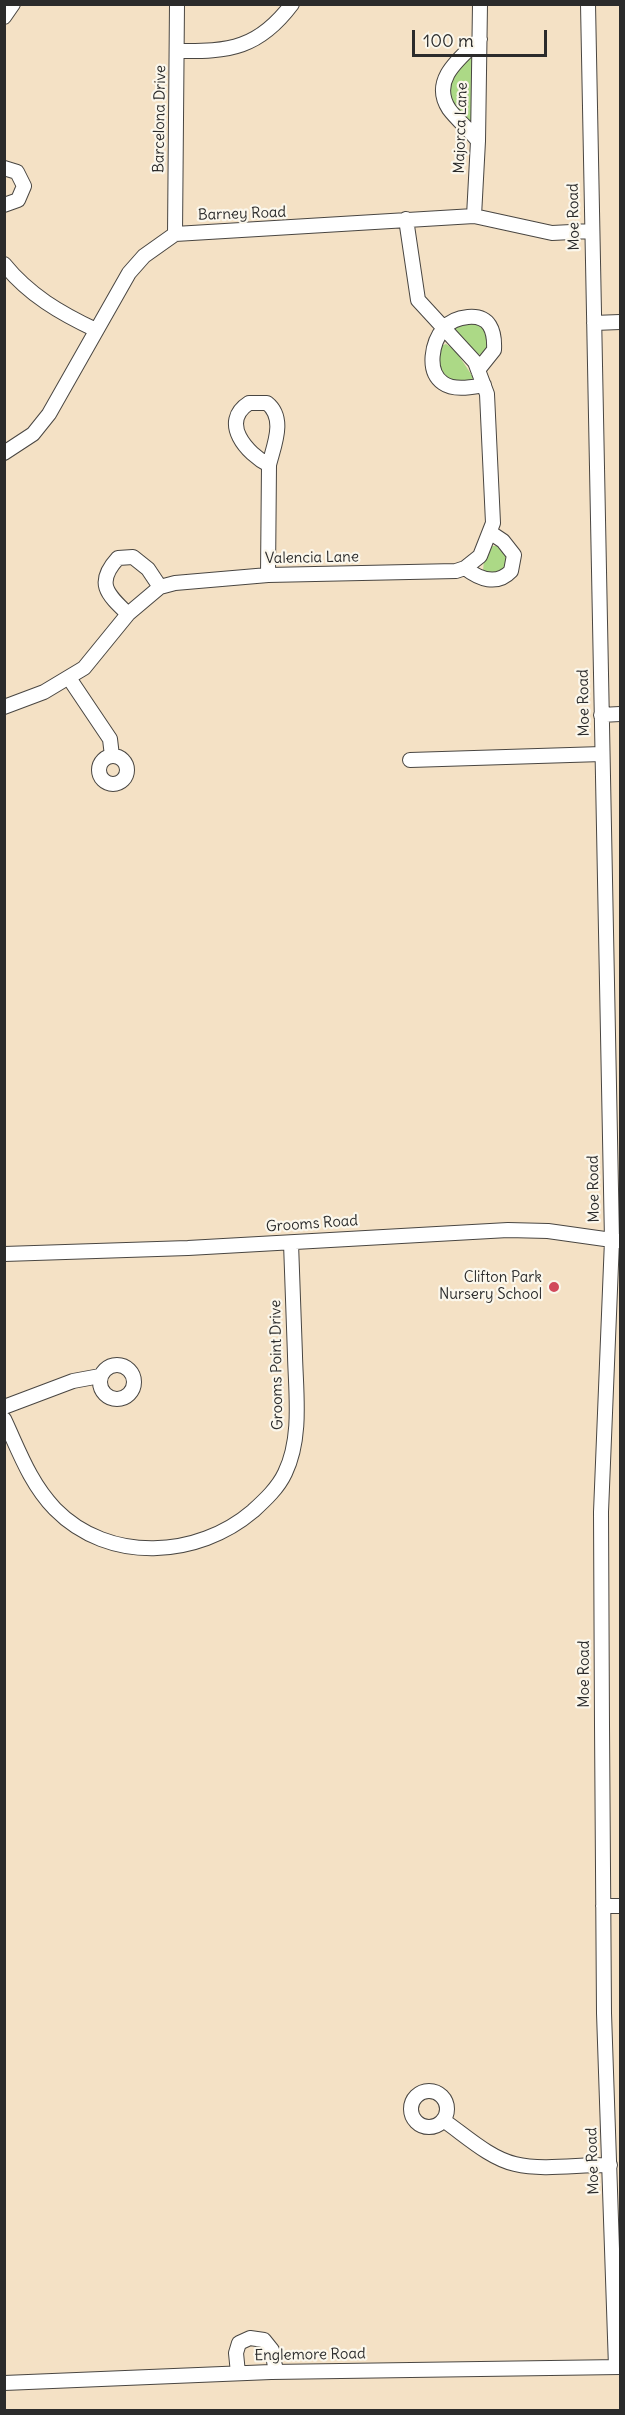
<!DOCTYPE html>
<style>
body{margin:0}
#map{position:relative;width:625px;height:2415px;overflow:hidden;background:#f4e1c5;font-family:Delius,sans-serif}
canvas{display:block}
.frame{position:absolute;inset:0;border:6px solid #2b2b2b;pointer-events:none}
.scale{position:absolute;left:412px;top:30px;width:135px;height:27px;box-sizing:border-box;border:3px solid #2b2b2b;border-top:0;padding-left:8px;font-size:18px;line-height:21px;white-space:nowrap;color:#2b2b2b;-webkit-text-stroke:4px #fbf7ec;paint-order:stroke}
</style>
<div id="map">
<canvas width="625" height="2415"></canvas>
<div class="frame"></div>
<div class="scale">100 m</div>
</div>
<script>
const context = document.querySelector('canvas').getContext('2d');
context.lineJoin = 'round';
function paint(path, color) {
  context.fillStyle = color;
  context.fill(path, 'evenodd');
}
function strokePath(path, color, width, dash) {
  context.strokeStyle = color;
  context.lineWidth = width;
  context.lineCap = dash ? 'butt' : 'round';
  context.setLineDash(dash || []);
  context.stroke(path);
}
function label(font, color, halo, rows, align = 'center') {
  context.font = font + ' Delius,sans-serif';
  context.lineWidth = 4.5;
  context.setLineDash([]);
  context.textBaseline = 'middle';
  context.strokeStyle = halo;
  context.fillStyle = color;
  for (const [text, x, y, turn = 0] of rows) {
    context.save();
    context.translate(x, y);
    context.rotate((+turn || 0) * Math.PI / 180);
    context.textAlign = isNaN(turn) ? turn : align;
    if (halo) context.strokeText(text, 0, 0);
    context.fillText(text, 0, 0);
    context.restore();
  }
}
paint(new Path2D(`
 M473 56 472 123H468L452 104 449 83 461 62Z
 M458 321 482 322 488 331 489 349 482 355 477 354 453 332Z
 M446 344 455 350 475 380 458 383 441 375 436 354 439 347Z
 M491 546H498L508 554V564L502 573 483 572 484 559Z`), '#acd986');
const minor = new Path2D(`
 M588 4 612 1240 601 1512 602 1725 604 2013 616 2367
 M4 17 13 4
 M177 51C230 52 259 48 292 4
 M478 141C470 130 457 120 449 109 430 80 460 58 480 39
 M4 168 17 172 24 186 18 200 4 205
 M474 216 478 141 480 4
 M406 219 418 300 475 362 487 394 493 523 480 556 465 568
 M175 234 177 4
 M4 264C29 295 60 313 96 330
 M594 323 620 322
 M478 370 494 350C495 331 490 315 468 317 458 318 450 321 444 328 432 342 426 371 443 383 454 391 472 387 484 385
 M249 403H267C286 418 274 445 269 465 247 454 219 422 249 403Z
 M4 453 33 434 49 414 129 273 144 256 175 234 474 216 552 233 591 231
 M268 575 269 465
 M128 614C107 594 95 583 118 558L133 557 148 569 160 587 175 583 268 575 456 571 465 568C479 579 497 586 511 571L514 555 503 541 491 533
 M69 678 110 739 112 756
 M4 707 44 692 84 668 128 614 160 587
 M601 715 620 714
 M99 770a14 14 0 1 1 28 0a14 14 0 1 1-28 0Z
 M410 760 602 754
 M4 1254 188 1248 508 1230 548 1231 619 1241
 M100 1382a17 17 0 1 1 34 0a17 17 0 1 1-34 0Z
 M4 1407 73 1381 100 1376
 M4 1419C19 1451 30 1483 55 1509 109 1564 198 1558 253 1511 265 1500 278 1488 285 1473 302 1438 296 1394 295 1356 294 1318 292 1280 291 1243
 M603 1906H620
 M411 2109a18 18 0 1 1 36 0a18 18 0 1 1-36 0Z
 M443 2120C465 2135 489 2158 515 2164 545 2171 580 2164 610 2165
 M238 2373 236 2353 239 2343 250 2338 264 2340 272 2350 276 2372
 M4 2383 271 2372 620 2367`);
strokePath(minor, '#494642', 16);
strokePath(minor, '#fff', 14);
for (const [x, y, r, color] of [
 [554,1287,6,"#d1495b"]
]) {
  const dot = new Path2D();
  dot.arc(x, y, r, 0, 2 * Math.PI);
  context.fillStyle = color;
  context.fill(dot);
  strokePath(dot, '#fbf7ec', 2);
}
label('15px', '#2b2b2b', '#fbf7ec', [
 ["Barcelona Drive",160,119,-89],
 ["Majorca Lane",461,128,-88],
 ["Barney Road",242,214,-2],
 ["Moe Road",574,217,-91],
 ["Valencia Lane",312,558,-1],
 ["Moe Road",584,703,-91],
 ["Moe Road",594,1189,-91],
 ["Grooms Road",312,1224,-4],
 ["Grooms Point Drive",277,1365,-91],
 ["Moe Road",585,1674,-90],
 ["Moe Road",593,2161,-92],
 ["Englemore Road",310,2355,-1]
]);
label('15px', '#2b2b2b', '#fbf7ec', [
 ["Clifton Park",542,1278],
 ["Nursery School",542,1295]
], 'right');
</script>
